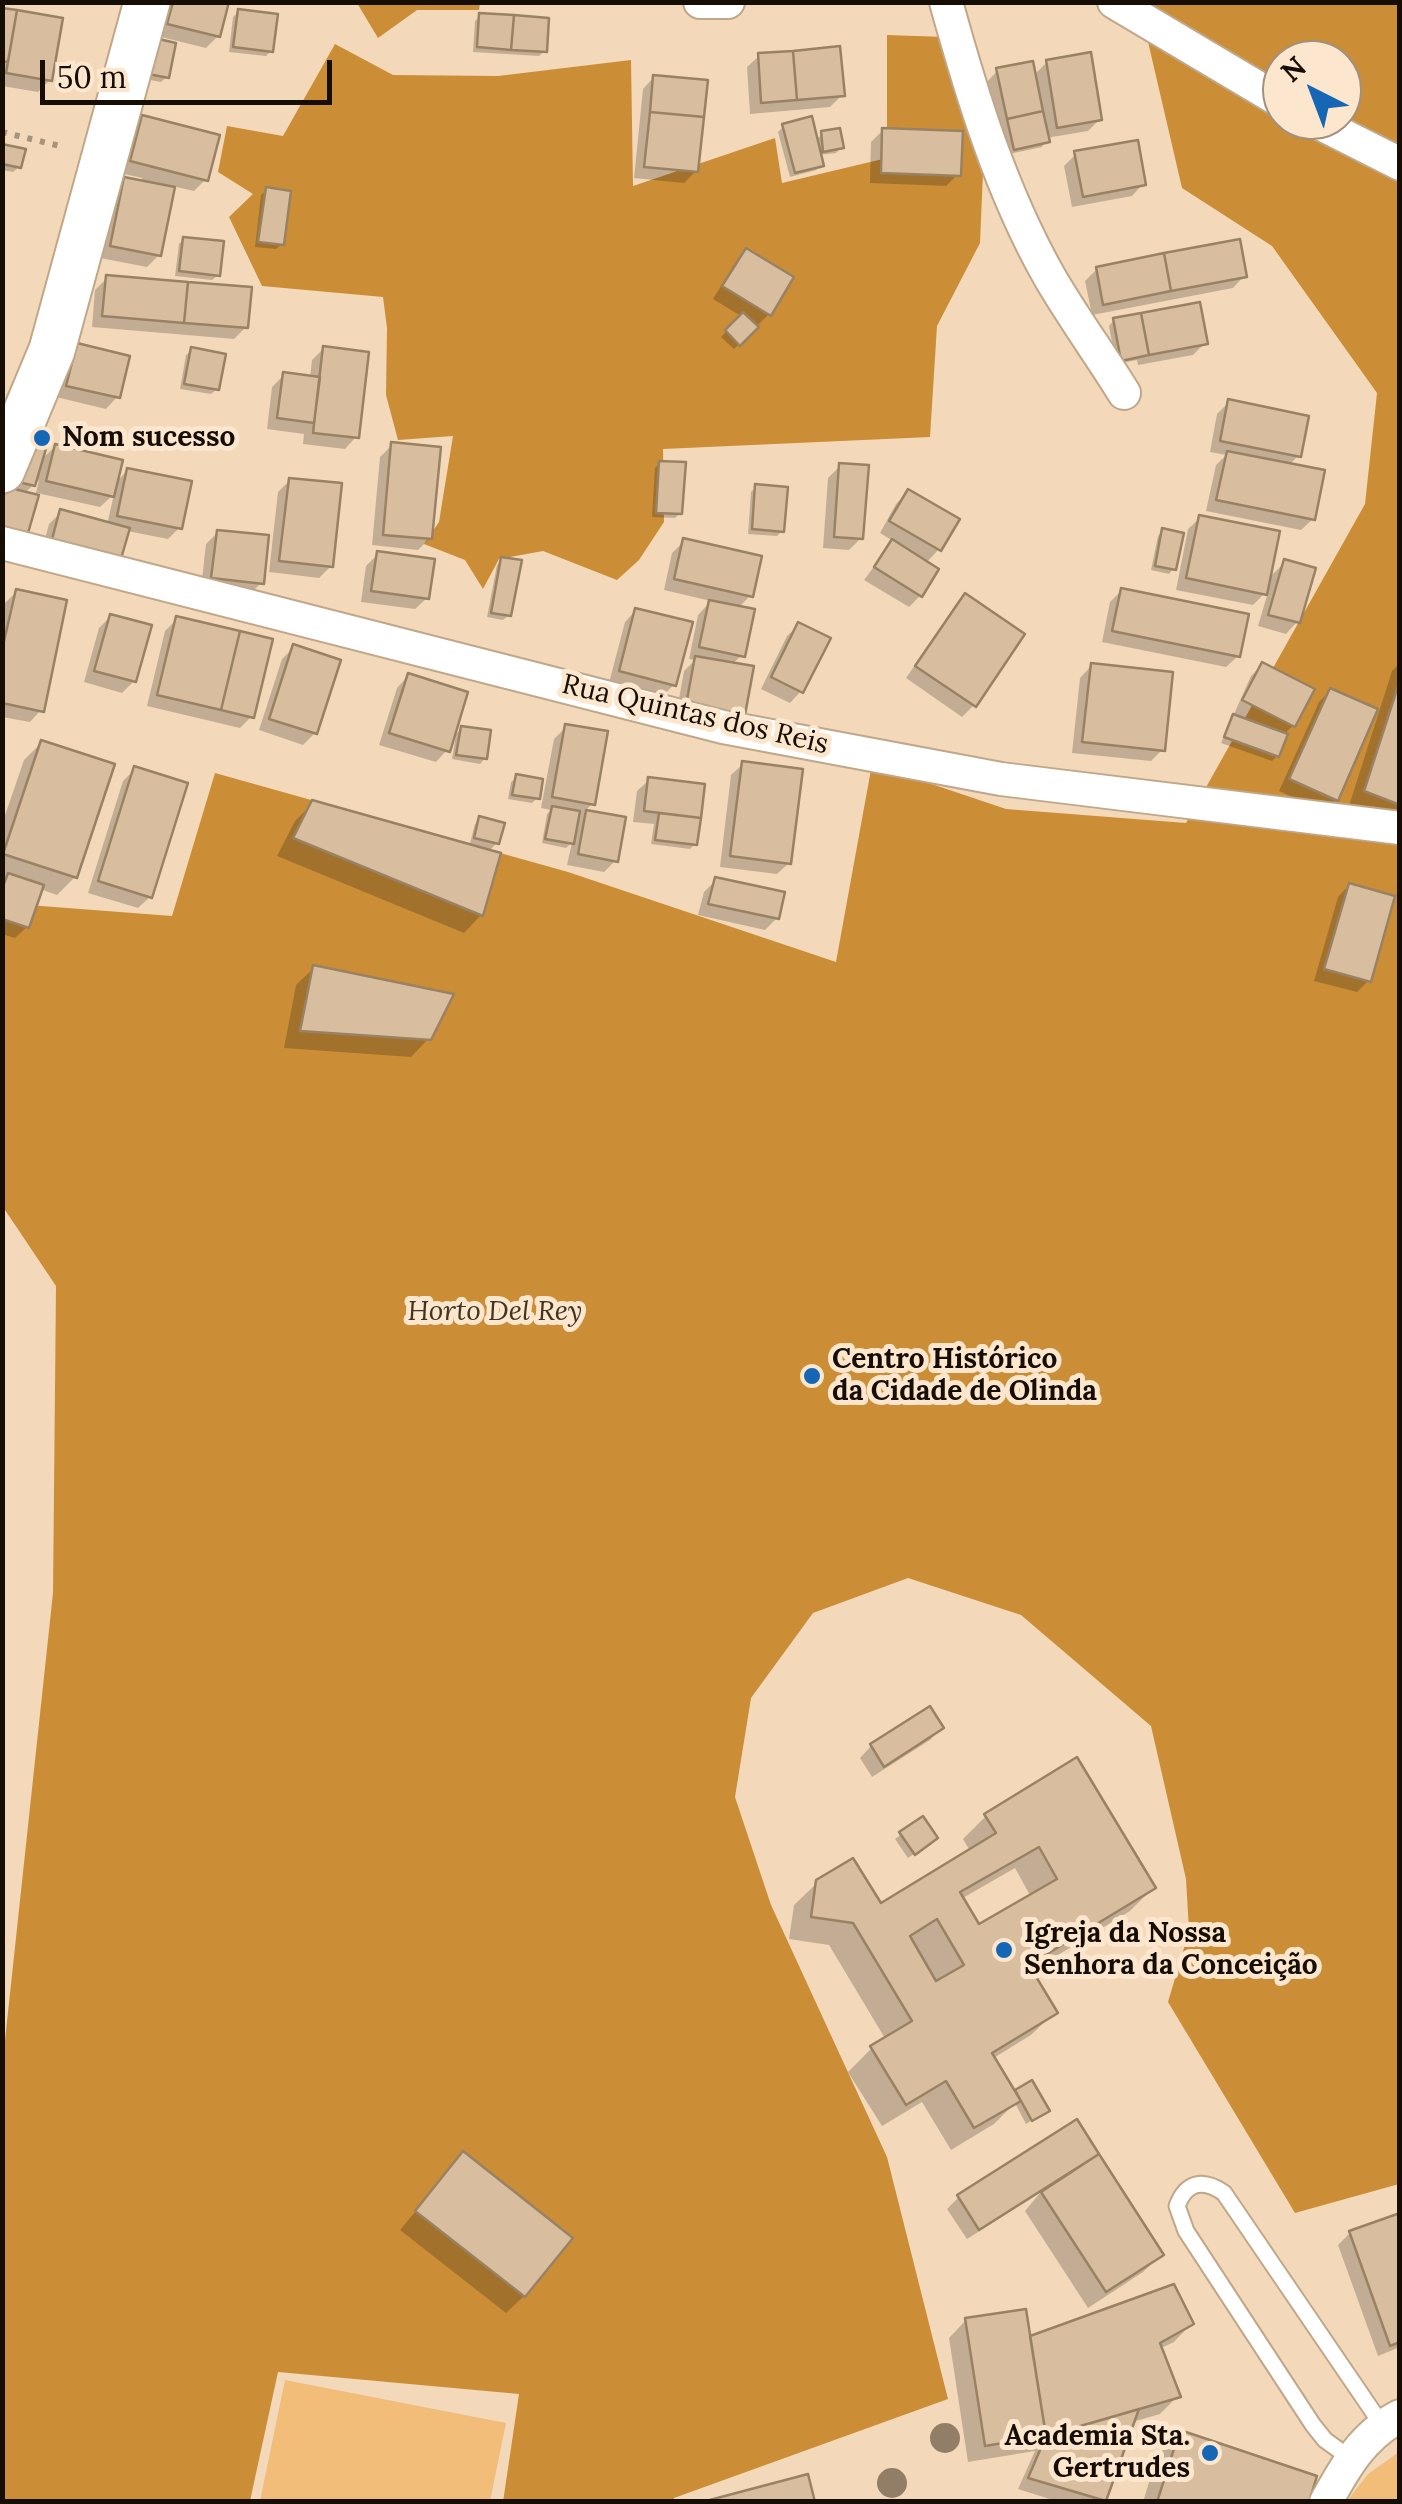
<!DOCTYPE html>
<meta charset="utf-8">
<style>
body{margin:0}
#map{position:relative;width:1402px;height:2504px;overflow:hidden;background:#f3d9ba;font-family:Lora,serif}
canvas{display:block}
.frame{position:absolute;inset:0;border:5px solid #160d04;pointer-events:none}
.north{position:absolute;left:1262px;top:40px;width:100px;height:100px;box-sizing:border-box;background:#fce7ce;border:2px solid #a0907d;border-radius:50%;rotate:318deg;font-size:28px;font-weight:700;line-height:40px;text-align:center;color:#160d04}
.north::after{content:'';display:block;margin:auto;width:35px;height:45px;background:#1566b5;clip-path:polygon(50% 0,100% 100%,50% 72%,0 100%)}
.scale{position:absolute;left:40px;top:60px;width:292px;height:45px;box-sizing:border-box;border:5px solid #160d04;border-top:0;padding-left:12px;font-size:30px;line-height:35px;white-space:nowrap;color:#160d04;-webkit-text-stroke:8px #fce7ce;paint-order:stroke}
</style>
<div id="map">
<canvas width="1402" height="2504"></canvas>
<div class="frame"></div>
<div class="north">N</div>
<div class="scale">50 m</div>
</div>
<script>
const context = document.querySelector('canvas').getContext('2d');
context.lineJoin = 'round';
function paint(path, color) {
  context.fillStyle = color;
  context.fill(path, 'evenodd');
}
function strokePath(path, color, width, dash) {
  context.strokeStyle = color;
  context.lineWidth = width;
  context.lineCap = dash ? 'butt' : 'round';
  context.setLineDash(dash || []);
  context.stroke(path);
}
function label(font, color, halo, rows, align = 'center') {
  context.font = font + ' Lora,serif';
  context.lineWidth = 10;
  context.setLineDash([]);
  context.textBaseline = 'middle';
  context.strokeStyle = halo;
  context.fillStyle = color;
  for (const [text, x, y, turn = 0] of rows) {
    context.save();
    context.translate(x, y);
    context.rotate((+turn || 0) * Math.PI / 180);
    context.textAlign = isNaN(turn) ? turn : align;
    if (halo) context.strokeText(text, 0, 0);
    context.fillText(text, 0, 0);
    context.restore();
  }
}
paint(new Path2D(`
 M285 2380 506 2423 490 2501H260Z
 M1399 2452V2501H1347L1368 2474Z`), '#f1bd79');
paint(new Path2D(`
 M357 3H480L479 10H417L378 38Z
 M1139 3H1399V2184L1295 2213 1168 2002 1189 1931 1186 1879 1151 1726 1021 1615 908 1578 813 1613 751 1698 735 1797 771 1905 887 2157 948 2399 674 2498V2501L503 2502 519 2394 278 2372 250 2501H3L2 2068 53 1593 56 1286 3 1207 2 903 172 916 215 773 568 872 836 962 872 764 1006 809 1186 823 1365 504 1377 393 1272 246 1182 188ZM1282 60H1342V120H1282Z
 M887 35 974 38 985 126 980 243 937 326 930 437 663 449 664 522 639 560 617 580 543 551 499 559 483 589 465 560 424 544 439 522 453 436 398 440 386 395 387 328 383 297 262 286 229 217 253 194 218 172 227 126 283 136 335 44 393 75 498 76 631 60 633 186 775 138 782 183 887 158Z`), '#cb8e36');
paint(new Path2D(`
 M166 2H226L218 36 206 48 157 36Z
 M2 10 50 80 38 92 2 86Z
 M239 11 271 51 266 56 229 52 233 17Z
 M480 16 545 51 539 56 473 52 475 21Z
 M151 40 167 77 161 82 139 78Z
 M759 56 842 95 830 107 750 114 747 67Z
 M1047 62 1099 120 1088 131 1046 138 1042 147 1009 154 1003 128 996 129 986 83 997 71 1033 76Z
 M654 77 696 171 684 183 634 178 643 89Z
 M143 118 206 179 194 191 172 186 159 255 147 267 100 258 113 191 125 179 141 183 142 178 120 173 131 129Z
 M784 126 815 141 822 134 841 147 836 153 819 155 821 165 816 170 790 177 778 132Z
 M883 130 958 174 946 186 870 183 871 142Z
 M2 147 19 167 13 172 2 170Z
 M1076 154 1143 184 1132 196 1072 207 1064 166Z
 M267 190 282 244 276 249 255 247 261 195Z
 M184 239 218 275 212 280 175 276 179 244Z
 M747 251 769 314 734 349 721 337 741 316 713 299 735 263Z
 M1097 269 1244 276 1233 288 1092 315 1085 281Z
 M107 278 246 327 234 339 92 327 95 290Z
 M1114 320 1205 343 1193 355 1138 365 1137 360 1116 364 1109 326Z
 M78 345 117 397 106 409 56 397Z
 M324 348 356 437 345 449 303 444 304 434 267 429 272 387 284 375 310 378 312 360Z
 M192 350 217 389 211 394 180 389 186 355Z
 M1229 402 1298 456 1288 466 1313 519 1301 530 1206 511 1216 465 1226 455 1210 452 1217 414Z
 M392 445 430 538 418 550 372 545 380 457Z
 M55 447 115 483 128 470 180 527 168 539 127 531 41 555 49 524 61 512 107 525 114 494 100 507 37 493 24 539H2V494ZM39 480 35 497 24 494 30 488Z
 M660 463 680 513 675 518 652 517 655 468Z
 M840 466 861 538 849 550 823 548 828 478Z
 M290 480 331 566 319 578 269 572 278 492Z
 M756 487 782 531 777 536 748 534 751 492Z
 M908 492 939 549 926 563 920 596 909 607 864 580 893 541 880 533 896 504Z
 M1200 518 1267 580 1285 562 1297 622 1286 634 1258 626 1269 589 1253 605 1176 590 1188 529Z
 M1163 531 1174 568 1169 574 1151 570 1158 536Z
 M218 532 261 583 249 595 201 589 206 544Z
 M684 541 750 596 738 608 742 655 676 716 684 671 695 660 689 659 698 615 711 601 664 590 672 553Z
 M378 554 427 598 415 609 361 602 366 566Z
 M502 560 509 615 503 620 487 617 497 565Z
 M1122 590 1238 656 1226 667 1102 642 1110 602Z
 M16 592 41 710 30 722 2 717V614L5 603Z
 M965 597 974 705 962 717 906 678 954 608Z
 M636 610 674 685 662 696 609 683 625 622Z
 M111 616 134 681 122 693 84 682 99 628Z
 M177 619 252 716 240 728 147 706 165 631Z
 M799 625 801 691 790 703 761 689 787 636Z
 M294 647 315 733 303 745 259 730 282 659Z
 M1400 663V829L1348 809 1392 671Z
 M1262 665 1293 726 1285 733 1277 756 1272 761 1221 743 1251 676Z
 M1091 666 1162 750 1151 761 1072 753 1080 678Z
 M408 676 447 750 436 762 379 745 397 688Z
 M1330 691 1336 799 1324 811 1279 791 1319 702Z
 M566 727 592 804 584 812 623 819 615 861 604 872 567 865 572 842 566 848 542 843 547 814 551 810 541 808 554 739Z
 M461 729 485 758 480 764 452 759 456 734Z
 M42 742 75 877 57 895 40 889 27 927 15 938 2 934V882L6 878 2 877V824L24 760Z
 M743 764 789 863 777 874 720 867 731 775Z
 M135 769 150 897 138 908 88 893 123 781Z
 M517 777 537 798 532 803 508 799 511 782Z
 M649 780 702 786 695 844 690 849 651 844 654 824 633 822 637 791Z
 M313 803 469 847 475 824 480 819 497 843 488 852 481 915 464 933 277 856 295 821Z
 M716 880 777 918 765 930 698 915 704 892Z
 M1349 885 1369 980 1357 992 1314 981 1338 897Z
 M314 968 429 1038 411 1057 284 1048 296 985Z
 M941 1728 930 1740 872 1777 860 1758 871 1746Z
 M986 1816 1153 1888 1130 1911 1030 1972 1055 2012 1031 2035 992 2059 1014 2095 1016 2092 1047 2111 1026 2124 1015 2103 994 2124 951 2150 922 2102 882 2126 848 2072 872 2048 886 2040 829 1945 789 1939 794 1905 818 1882 880 1906 970 1851 963 1839ZM1015 1868 1031 1897 978 1927 961 1899Z
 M922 1819 930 1843 908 1858 895 1839Z
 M1076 2123 1161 2255 1143 2272 1088 2308 1025 2211 1040 2193 967 2239 947 2209 959 2197Z
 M463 2154 524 2296 506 2313 400 2230Z
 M1400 2215V2347L1378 2356 1338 2245 1350 2233Z
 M966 2320 1028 2340 1191 2324 1174 2342 1159 2349 1178 2396 1160 2414 1132 2422 1102 2502H1059L1018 2489 1035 2451 968 2462 949 2338Z
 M1180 2433 1306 2502H1143L1157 2456Z`), '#0003');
const building = new Path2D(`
 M173 2H229L220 37 167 24Z
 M2 8 17 10 8 62 2 61Z
 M238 9 278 14 273 52 233 47Z
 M17 10 63 18 52 81 6 73Z
 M479 13 514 15 511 50 477 47Z
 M514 15 549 18 547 52 511 50Z
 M150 37 176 43 169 78 143 73Z
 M840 46 845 96 797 100 793 51Z
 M793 51 797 100 761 103 758 53Z
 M1091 52 1102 120 1057 128 1046 60Z
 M1033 61 1043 111 1007 119 996 68Z
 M653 75 708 80 704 117 650 112Z
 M1043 111 1050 142 1014 150 1007 119Z
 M650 112 704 117 698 172 644 167Z
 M142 115 220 135 208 181 130 161Z
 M812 116 824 166 795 173 782 124Z
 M840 128 844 148 823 152 821 131Z
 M882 128 963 131 961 176 881 173Z
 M1138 140 1146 185 1083 197 1074 151Z
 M2 144 26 149 21 168 2 164Z
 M124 177 175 187 161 256 110 246Z
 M266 187 291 191 284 245 258 242Z
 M183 237 224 241 220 276 179 271Z
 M1240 239 1247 277 1171 291 1164 253Z
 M746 248 794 277 771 316 722 286Z
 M1164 253 1171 291 1103 305 1096 267Z
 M106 275 188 282 184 323 102 316Z
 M188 282 252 287 248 328 184 323Z
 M1200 302 1208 344 1149 355 1141 313Z
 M743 312 759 327 740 346 725 330Z
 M1141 313 1149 355 1121 361 1113 318Z
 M77 343 130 356 120 398 66 386Z
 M323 346 369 352 359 438 313 433Z
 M191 347 226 354 219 390 184 384Z
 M283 372 320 377 314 423 277 418Z
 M1228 399 1309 416 1301 457 1220 441Z
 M23 434 48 442 35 486 10 480Z
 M391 442 441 447 432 539 383 535Z
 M55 444 123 460 114 497 46 481Z
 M1227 451 1325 470 1315 520 1216 500Z
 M659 461 686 462 682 514 656 513Z
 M839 463 869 465 863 539 834 537Z
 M127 468 192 481 182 529 117 516Z
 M289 478 342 483 333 567 279 561Z
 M755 484 788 487 784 532 752 529Z
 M6 487 39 495 26 540 2 533V500Z
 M908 489 960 519 941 551 889 521Z
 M60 509 130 528 120 562 51 543Z
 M1199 515 1280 531 1267 595 1186 578Z
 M1162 528 1184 533 1176 570 1155 566Z
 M217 530 269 535 264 584 211 578Z
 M683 538 762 556 753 597 674 579Z
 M892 539 939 569 922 597 874 567Z
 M377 551 435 559 429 599 371 591Z
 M501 557 522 560 511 616 491 613Z
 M1284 559 1316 568 1300 623 1268 615Z
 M1121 588 1249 614 1240 657 1112 631Z
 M16 589 67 600 44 712 2 703V650Z
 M965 593 1025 634 976 707 915 666Z
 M709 600 755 609 745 657 699 647Z
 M635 608 693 622 676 686 619 671Z
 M110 614 152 625 136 682 94 671Z
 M176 616 240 631 221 710 157 695Z
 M798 622 831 638 803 693 771 677Z
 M240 631 273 639 254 718 221 710Z
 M293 644 341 660 317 734 269 719Z
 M695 656 754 666 745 715 686 705Z
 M1262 662 1315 689 1295 727 1242 700Z
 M1091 663 1173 672 1165 751 1082 742Z
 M408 673 468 692 450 752 389 733Z
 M1400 680V805L1364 791Z
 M1330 688 1378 709 1338 801 1289 779Z
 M1233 714 1288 734 1279 757 1224 737Z
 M565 724 608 731 595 805 552 797Z
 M461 726 491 730 487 759 456 755Z
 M41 740 115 764 77 878 3 854Z
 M742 761 803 769 791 864 730 856Z
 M134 766 188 783 152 898 98 881Z
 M516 774 543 779 540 799 512 795Z
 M648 777 705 784 701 818 644 811Z
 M312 800 501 853 483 916 293 838Z
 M552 806 580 811 574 844 545 839Z
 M586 810 626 817 618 862 578 854Z
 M659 813 701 818 697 845 655 840Z
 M479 816 505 823 499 844 474 838Z
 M8 873 44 885 29 928 2 919V889Z
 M715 877 785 892 779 919 708 904Z
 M1349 883 1395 896 1371 982 1324 969Z
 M313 965 454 994 431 1040 300 1031Z
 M930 1706 944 1728 884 1767 870 1744Z
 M1077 1757 1156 1888 1029 1965 1058 2013 992 2053 1021 2101 974 2128 946 2081 906 2105 870 2046 912 2021 853 1923 811 1917 816 1880 853 1858 881 1903 996 1833 984 1814ZM1039 1847 1057 1879 979 1924 960 1892ZM937 1919 964 1965 936 1981 910 1936Z
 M923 1816 938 1838 915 1855 899 1832Z
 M1032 2080 1050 2111 1032 2121 1015 2090Z
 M1077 2119 1099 2154 979 2230 957 2195Z
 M463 2151 573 2238 525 2297 415 2211Z
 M1099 2154 1164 2255 1106 2292 1041 2192Z
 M1400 2213V2342L1390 2346 1349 2231Z
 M1174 2284 1194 2324 1160 2343 1181 2397 1046 2436 1030 2336Z
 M1026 2309 1046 2436 985 2446 965 2318Z
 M1139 2409 1106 2501 1028 2478 1046 2436Z
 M1180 2430 1317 2476 1309 2502H1157Z
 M808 2474 815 2502H702Z`);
paint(building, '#d8be9f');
strokePath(building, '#998264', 2.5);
const lane = new Path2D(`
 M1350 2458 1325 2440 1313 2425 1186 2231 1177 2206C1186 2182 1203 2178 1224 2193L1382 2425`);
const street = new Path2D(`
 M700 2H728
 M946 2C972 96 1001 191 1049 276 1072 316 1100 354 1124 393
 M1114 2 1282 102
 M1313 120 1400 164
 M2 543 723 727 1001 779 1400 828
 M1326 2502C1345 2467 1363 2435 1400 2416`);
const secondary = new Path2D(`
 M2 470 52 350 147 2`);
strokePath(lane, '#c0a789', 19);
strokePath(street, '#c0a789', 36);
strokePath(secondary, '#c0a789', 49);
strokePath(new Path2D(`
 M2 132 64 147`), '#a8937c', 6, [5, 8]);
strokePath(lane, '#fff', 15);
strokePath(street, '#fff', 32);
strokePath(secondary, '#fff', 45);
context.fillStyle = '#927e66';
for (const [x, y] of [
 [945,2438],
 [892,2483]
]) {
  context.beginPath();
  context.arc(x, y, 15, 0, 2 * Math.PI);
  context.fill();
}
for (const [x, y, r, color] of [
 [42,438,10,"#1566b5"],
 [812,1376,10,"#1566b5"],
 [1004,1950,10,"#1566b5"],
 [1210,2453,10,"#1566b5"]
]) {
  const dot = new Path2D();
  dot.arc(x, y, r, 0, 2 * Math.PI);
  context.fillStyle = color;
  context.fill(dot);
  strokePath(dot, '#fce7ce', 4);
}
label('bold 28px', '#160d04', '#fce7ce', [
 ["Nom sucesso",62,438],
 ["Centro Histórico",832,1360],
 ["da Cidade de Olinda",832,1392],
 ["Igreja da Nossa",1024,1934],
 ["Senhora da Conceição",1024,1966],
 ["Academia Sta.",1190,2437,"right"],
 ["Gertrudes",1190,2469,"right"]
], 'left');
label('28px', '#160d04', '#fce7ce', [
 ["Rua Quintas dos Reis",695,715,13]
]);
label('italic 28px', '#423421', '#fce7ce', [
 ["Horto Del Rey",495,1312]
]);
</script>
